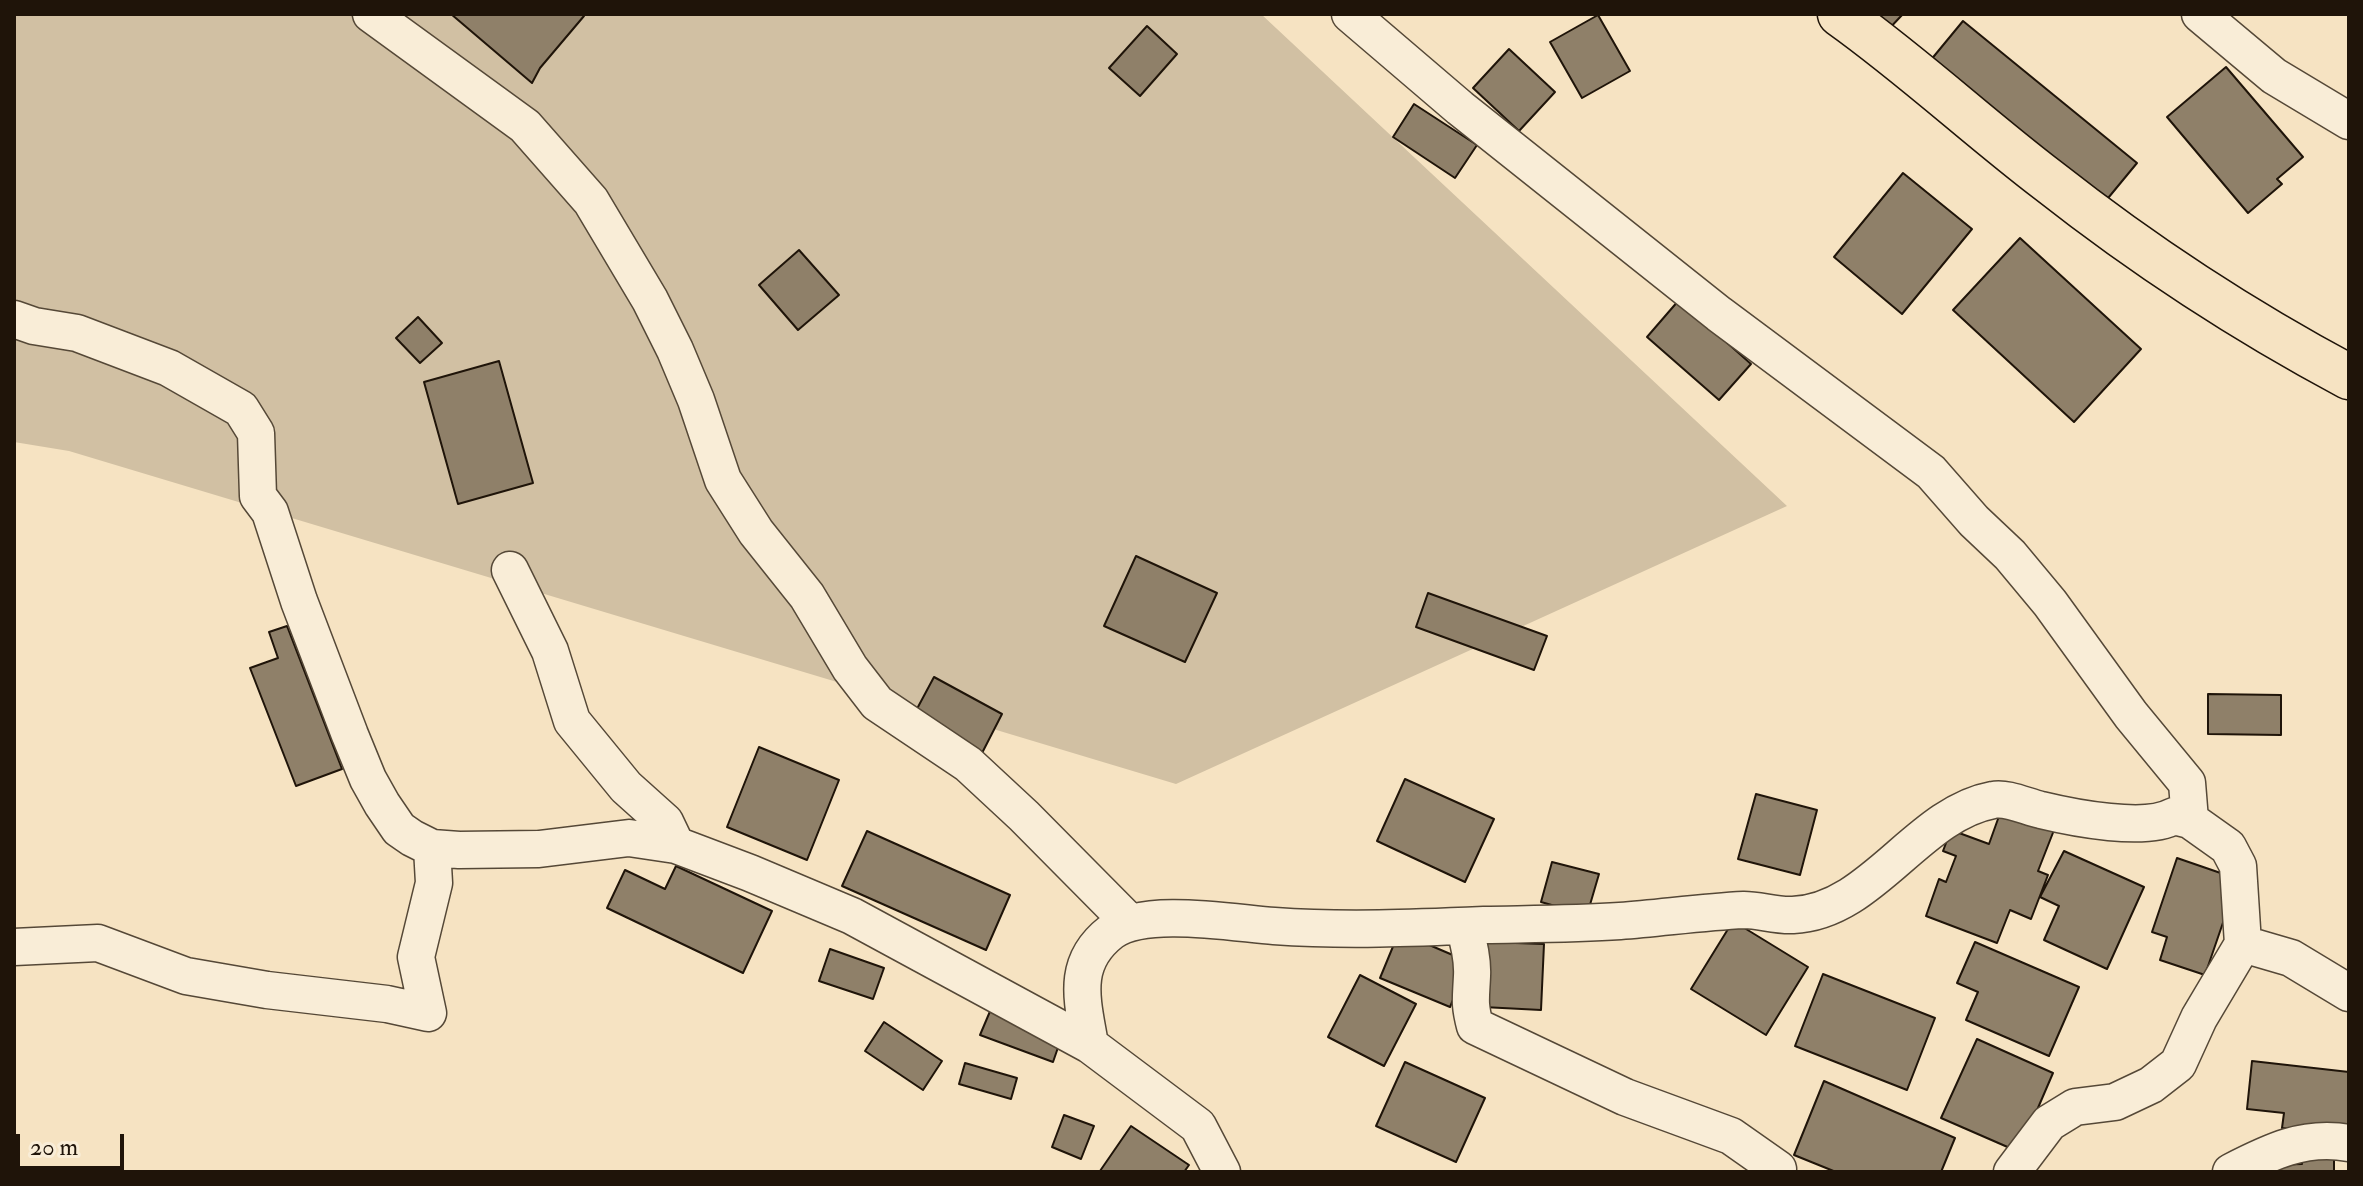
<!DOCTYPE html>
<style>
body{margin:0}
#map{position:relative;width:2363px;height:1186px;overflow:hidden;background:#f6e3c2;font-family:"IM FELL Double Pica",serif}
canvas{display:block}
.frame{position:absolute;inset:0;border:16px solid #1f1409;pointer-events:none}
.scale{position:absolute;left:16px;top:1134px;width:108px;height:36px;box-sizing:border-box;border:4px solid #1f1409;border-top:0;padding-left:10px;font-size:24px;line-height:28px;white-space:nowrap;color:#1f1409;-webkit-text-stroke:6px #f9edd7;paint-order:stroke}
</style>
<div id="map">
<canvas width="2363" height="1186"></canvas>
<div class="frame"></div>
<div class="scale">20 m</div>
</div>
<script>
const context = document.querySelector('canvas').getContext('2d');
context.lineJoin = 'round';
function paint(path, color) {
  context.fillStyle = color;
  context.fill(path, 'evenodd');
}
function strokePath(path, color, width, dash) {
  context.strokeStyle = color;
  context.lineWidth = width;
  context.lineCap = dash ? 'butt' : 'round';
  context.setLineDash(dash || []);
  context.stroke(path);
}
paint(new Path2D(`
 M14 14H1261L1787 506 1176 784 69 451 14 442Z`), '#d1c0a3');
const building = new Path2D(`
 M451 14H581L584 16 540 68 532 83Z
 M1867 14H1903L1886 32Z
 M1598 15 1630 71 1582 98 1550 42Z
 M1963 21 2137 163 2104 203 1930 61Z
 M1147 26 1177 54 1140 96 1109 68Z
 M1509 49 1555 92 1519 131 1473 88Z
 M2226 67 2303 157 2277 179 2282 184 2248 213 2167 117Z
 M1414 104 1477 145 1455 178 1393 137Z
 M1903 173 1972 229 1902 314 1834 257Z
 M2020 238 2141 349 2074 422 1953 310Z
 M799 250 839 295 798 330 759 285Z
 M1679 300 1751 364 1719 400 1647 337Z
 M418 317 442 343 420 363 396 338Z
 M499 361 533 483 458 504 424 382Z
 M1136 556 1217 593 1185 662 1104 626Z
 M1428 593 1547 636 1534 670 1416 627Z
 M287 626 342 769 296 786 250 668 278 658 269 632Z
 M934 677 1002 714 980 757 911 720Z
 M2208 694 2281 695V735L2208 734Z
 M759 747 839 780 807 860 727 827Z
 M1405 779 1494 819 1465 882 1377 841Z
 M1756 794 1817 810 1800 875 1738 859Z
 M2003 805 2056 825 2038 871 2048 875 2031 919 2010 910 1997 943 1926 916 1939 879 1946 882 1956 856 1943 851 1951 830 1989 844Z
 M867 831 1010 895 986 950 842 886Z
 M2064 851 2144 887 2107 969 2044 940 2059 906 2040 897Z
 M2177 858 2238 879 2205 975 2160 960 2167 937 2152 932Z
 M1552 862 1599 874 1587 915 1541 902Z
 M676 866 772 911 743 973 607 908 625 870 665 889Z
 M1733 921 1808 967 1766 1035 1691 989Z
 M1399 932 1469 962 1450 1007 1380 978Z
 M1486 942 1544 944 1541 1010 1483 1007Z
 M1975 942 2079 987 2049 1056 1966 1020 1978 992 1957 983Z
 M830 949 884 968 873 999 819 981Z
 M1823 974 1935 1018 1907 1090 1795 1046Z
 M1360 975 1416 1004 1384 1066 1328 1037Z
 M991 1009 1062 1036 1053 1062 980 1035Z
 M884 1022 942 1061 923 1090 865 1051Z
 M1977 1039 2053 1073 2019 1152 1941 1118Z
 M2252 1061 2349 1072V1136L2282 1128 2284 1113 2247 1109Z
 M1405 1062 1485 1098 1456 1162 1376 1126Z
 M965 1063 1017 1078 1011 1099 959 1084Z
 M1824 1081 1955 1138 1941 1172H1836L1794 1155Z
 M1064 1115 1094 1126 1081 1159 1052 1147Z
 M1131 1126 1189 1165 1184 1172 1100 1171Z
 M2302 1144H2334V1172H2268V1165L2302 1164Z`);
paint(building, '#8f8069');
strokePath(building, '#1f1409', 2);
const minor = new Path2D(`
 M371 14 525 126 591 201 650 300 675 350 696 400 723 480 756 532 807 596 850 668 877 703 968 764 1024 816 1130 923
 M2200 14 2274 76 2349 121
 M14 319 34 326 77 333 169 368 241 409 256 433 258 496 270 512 299 601 350 735 368 779 382 804 399 829 412 838 432 848 459 850 539 849 629 838 676 845 750 873 852 916 1090 1045
 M510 570 550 651 572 721 626 787 665 822 676 845
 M2190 820 2228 847 2238 866 2243 944 2291 958 2349 993
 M1464 926C1469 943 1473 959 1472 976 1471 999 1469 1003 1475 1026L1625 1097 1731 1136 1778 1169
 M14 947 98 943 186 976 267 990 387 1004 428 1013 416 957 434 883 432 848
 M1222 1172 1198 1126 1090 1045C1083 1002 1070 964 1111 932 1144 907 1233 923 1274 926 1344 931 1414 928 1484 925 1530 924 1575 924 1620 921 1661 918 1702 912 1744 910 1760 910 1776 916 1793 915 1872 912 1917 814 1993 800 2007 797 2027 807 2041 810 2074 818 2146 832 2174 816L2190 820 2187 783 2131 715 2050 603 2010 555 1974 521 1931 472 1719 314 1460 108 1350 14
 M2012 1172 2049 1123 2075 1107 2115 1102 2151 1085 2178 1064 2199 1018 2243 944
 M2231 1172C2270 1152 2304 1135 2349 1143`);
const major = new Path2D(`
 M1840 14C1913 66 1978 127 2049 181 2143 255 2244 321 2349 377`);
strokePath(minor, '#554837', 39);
strokePath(major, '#1f1409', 47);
strokePath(minor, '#f9edd7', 36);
strokePath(major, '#f6e3c2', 44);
</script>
